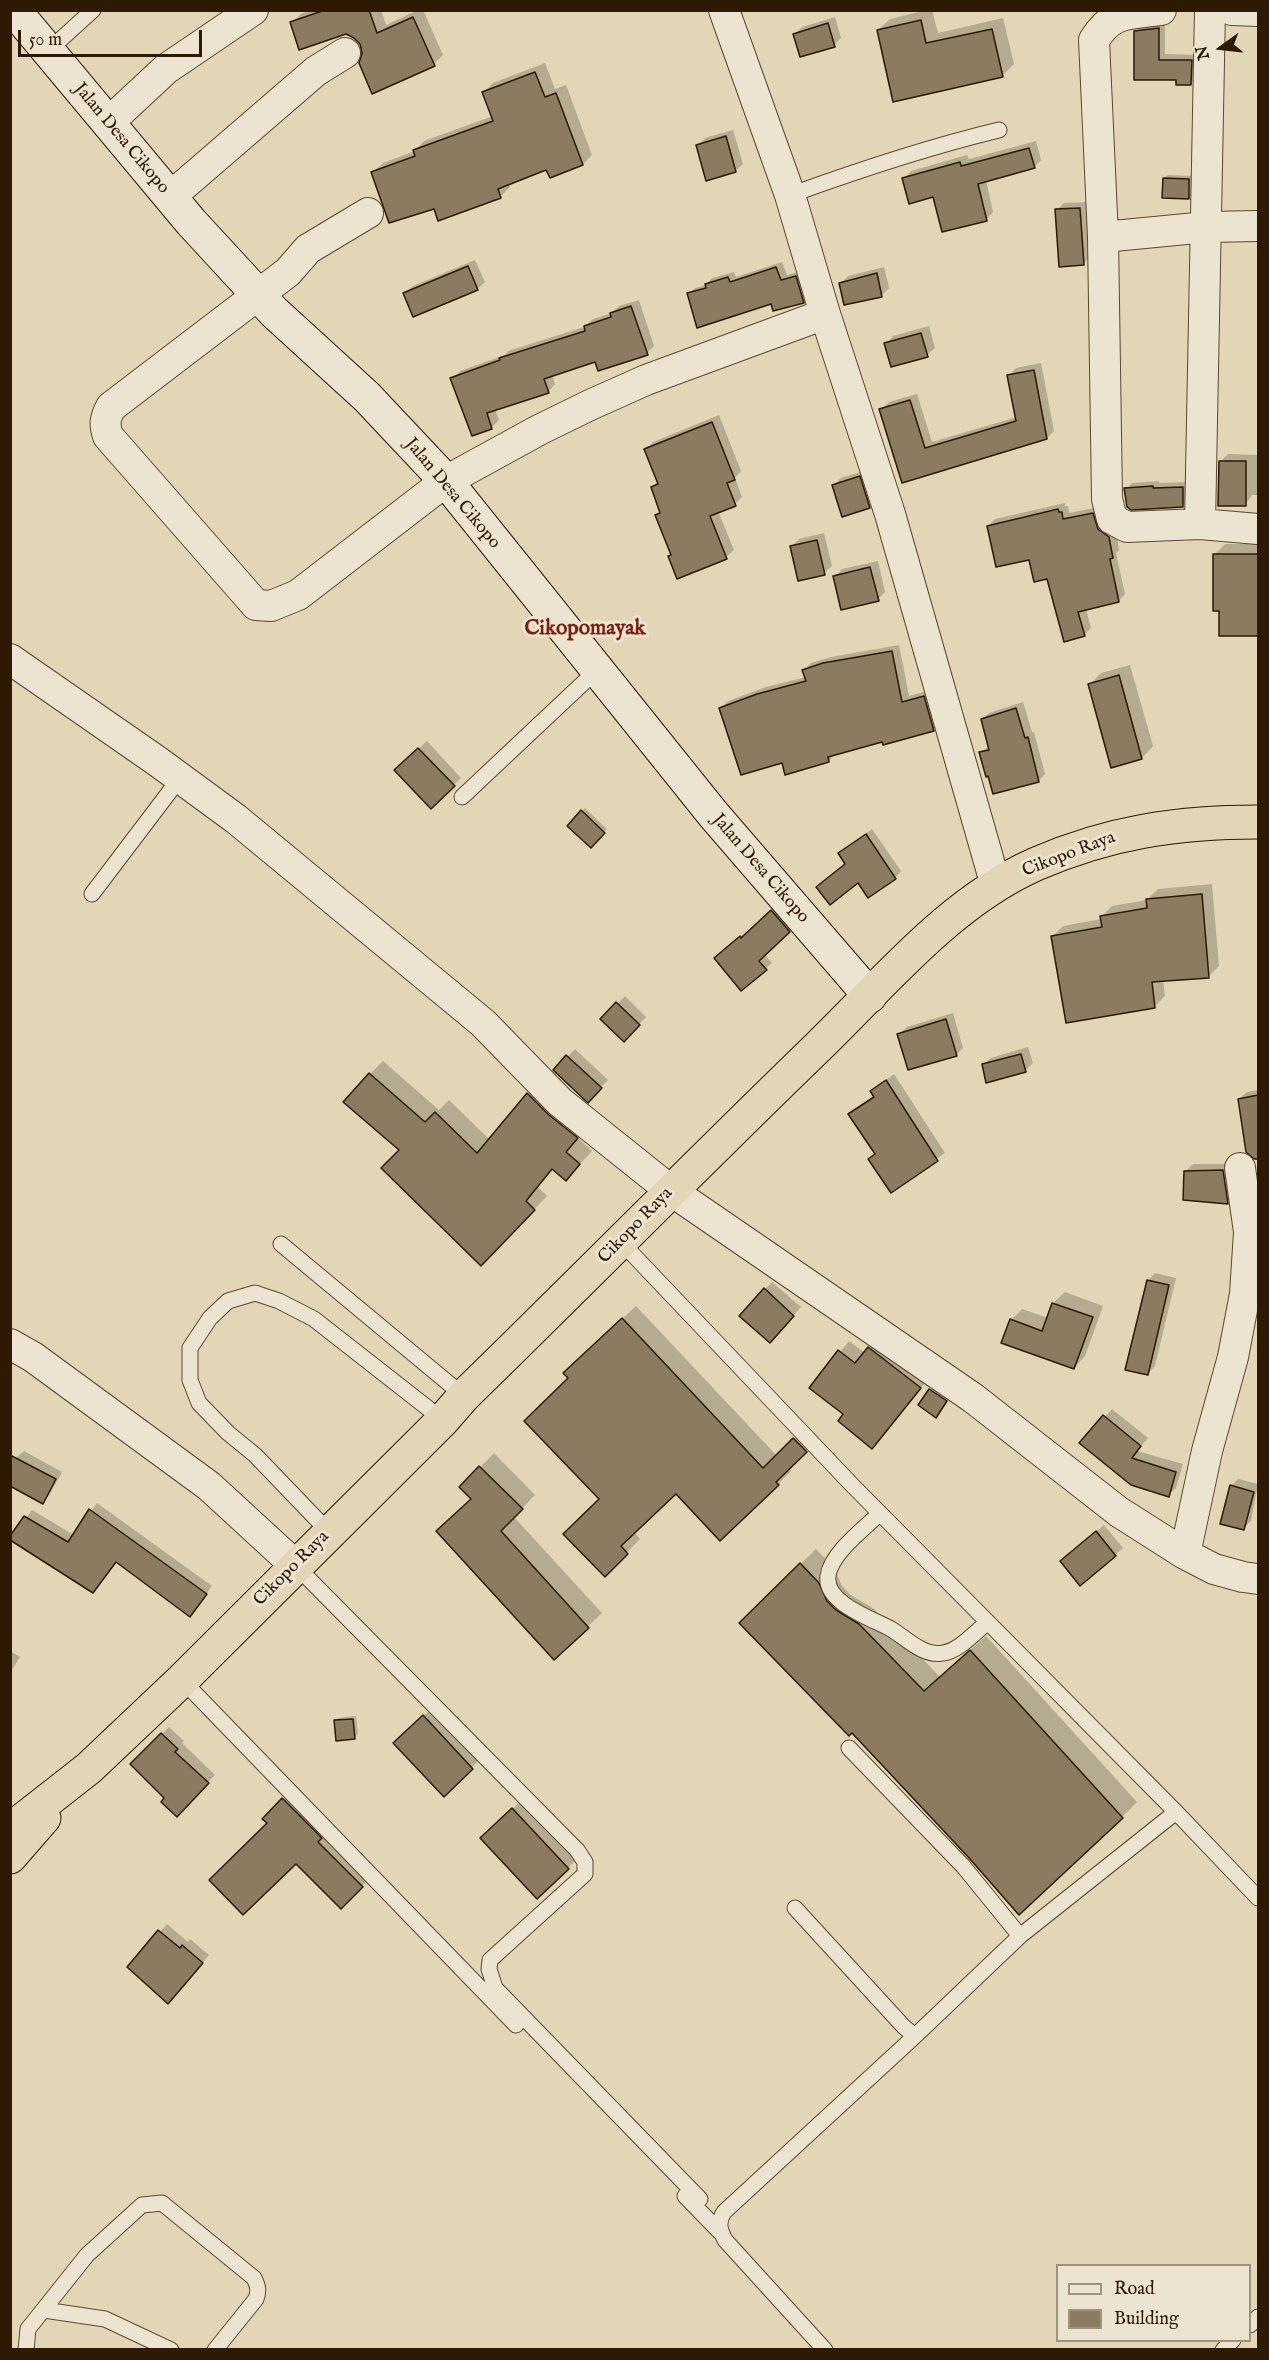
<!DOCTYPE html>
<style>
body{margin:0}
#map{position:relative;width:1269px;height:2360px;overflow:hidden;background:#e2d6b6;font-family:"IM FELL English",serif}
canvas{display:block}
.frame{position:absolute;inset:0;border:12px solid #2d1904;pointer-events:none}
.legend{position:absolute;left:1056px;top:2264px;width:195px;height:78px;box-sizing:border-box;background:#ece4d0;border:2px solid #a0937e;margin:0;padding:8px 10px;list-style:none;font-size:18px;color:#2d1904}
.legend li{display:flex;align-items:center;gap:12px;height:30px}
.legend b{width:30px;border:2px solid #a0937e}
.north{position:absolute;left:1191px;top:18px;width:60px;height:60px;-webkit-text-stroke:4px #ece4d0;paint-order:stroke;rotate:255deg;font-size:16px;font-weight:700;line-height:24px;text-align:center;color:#2d1904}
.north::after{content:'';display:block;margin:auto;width:21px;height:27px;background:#2d1904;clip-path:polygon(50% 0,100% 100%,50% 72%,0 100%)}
.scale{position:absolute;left:18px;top:30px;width:184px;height:27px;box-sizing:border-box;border:3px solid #2d1904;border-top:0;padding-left:8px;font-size:18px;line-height:21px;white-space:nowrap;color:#2d1904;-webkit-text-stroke:4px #ece4d0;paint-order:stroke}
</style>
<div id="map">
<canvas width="1269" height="2360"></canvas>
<div class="frame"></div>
<ul class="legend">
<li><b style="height:8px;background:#ece4d0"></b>Road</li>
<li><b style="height:16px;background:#8b7b61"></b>Building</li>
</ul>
<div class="north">N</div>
<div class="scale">50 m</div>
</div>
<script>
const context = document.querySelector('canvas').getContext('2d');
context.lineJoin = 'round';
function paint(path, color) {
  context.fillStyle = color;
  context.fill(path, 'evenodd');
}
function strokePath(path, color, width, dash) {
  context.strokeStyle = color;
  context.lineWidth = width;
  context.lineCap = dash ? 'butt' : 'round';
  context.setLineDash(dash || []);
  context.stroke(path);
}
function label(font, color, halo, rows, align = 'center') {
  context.font = font + ' "IM FELL English",serif';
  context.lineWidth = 6;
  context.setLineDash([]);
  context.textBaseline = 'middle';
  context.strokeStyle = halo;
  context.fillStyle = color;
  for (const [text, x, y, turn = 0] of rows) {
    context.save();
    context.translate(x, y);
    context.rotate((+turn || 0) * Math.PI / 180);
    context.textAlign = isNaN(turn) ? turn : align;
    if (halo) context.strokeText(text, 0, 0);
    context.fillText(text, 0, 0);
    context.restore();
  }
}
paint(new Path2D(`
 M310 10H381L386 25 418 10H423L443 55 434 64 364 53 361 44 346 32 291 23 301 14Z
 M927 10H932L938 33 1003 18 1014 64 1002 76 878 30 890 19Z
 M835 17 841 38 834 45 795 34 802 27Z
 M1165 22V54L1197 55V77L1191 83 1178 78H1136V31L1142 25Z
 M545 63 555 89 566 85 592 155 583 164 547 168 508 183 510 187 500 197 435 207 373 172 383 163 415 151 424 141 493 116 484 92 493 83Z
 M733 130 743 164 735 171 698 146 705 138Z
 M1036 141 1041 160 1034 167 986 180 993 212 986 220 904 179 911 171 967 155 969 159Z
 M1168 175 1192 176V195L1188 198 1164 178Z
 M1087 202 1091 256 1083 264 1057 210 1064 203Z
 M475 260 485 282 477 289 405 293 413 286Z
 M782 262 787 275 802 271 809 296 803 302H772L689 294 695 288 706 285 712 278 734 272 736 277Z
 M884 267 889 288 882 295 841 283 848 276Z
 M639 300 654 346 647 353 596 360 552 374 555 384 548 392 495 409 499 420 492 427 472 434 452 379 460 371 505 355 508 351 584 327 593 319 612 313 619 306Z
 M929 326 935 348 927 355 886 344 893 336Z
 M1041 363 1054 431 1047 438 903 481 881 410 889 402 917 394 932 442 1017 417 1009 376 1016 368Z
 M719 415 741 471 735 478 742 497 735 504 718 511 734 550 726 557 672 554 657 516 661 511 652 488 658 481 645 450 653 442Z
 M1228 454 1258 455V495H1252L1245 505 1220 462Z
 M867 470 877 499 869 507 834 485 841 478Z
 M1159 481V483L1189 482 1188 500 1182 506 1126 489 1132 483Z
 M1065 503V506H1068L1069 513 1099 507 1116 530 1119 550 1116 553 1125 594 1119 601 1086 609 1091 628 1084 635 1048 577 1030 558 988 526 995 519Z
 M824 533 832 566 824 573 792 546 799 539Z
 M1225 544H1258V634H1220V610L1214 555Z
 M878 561 885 592 878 599 835 577 842 569Z
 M899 645 909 696 931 690 940 723 933 730 884 740 836 753 829 761H783L721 708 728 701 766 687 806 677 804 670 811 663 831 657Z
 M1130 665 1153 746 1142 758 1090 684 1101 673Z
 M1023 702 1032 732H1034L1045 774 1038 781 981 752 990 745 982 719 989 713Z
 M427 741 461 778 431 807 396 770Z
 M585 808 607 829 591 846 569 826Z
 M872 829 901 871 895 878 858 881 840 853Z
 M1212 884 1219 966 1209 976 1163 980 1165 996 1155 1006 1053 936 1063 926 1102 919V916L1112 906 1147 900 1158 889Z
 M778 906 795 926 764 954 772 963 742 989 721 952 746 932 747 934Z
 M625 996 646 1017 624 1040 603 1019Z
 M953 1013 963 1048 956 1055 899 1034 907 1027Z
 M1028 1047 1033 1063 1025 1071 983 1065 991 1058Z
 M575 1049 608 1080 588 1100 555 1070Z
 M383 1061 439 1110 449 1100 490 1140 541 1081 590 1125 578 1138 592 1151 566 1179 554 1168 538 1187 547 1196 494 1251 401 1150 370 1074Z
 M894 1074 945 1153 891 1191 870 1159 876 1153 850 1114 875 1095 872 1091Z
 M1258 1090V1134L1245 1136 1239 1099 1247 1092Z
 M1193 1164H1230L1234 1195 1227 1202 1185 1172Z
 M1155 1273 1176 1278 1155 1366 1147 1374 1148 1281Z
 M772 1282 801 1307 777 1334 741 1315Z
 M1065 1292 1103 1306 1085 1356 1074 1368 1011 1320 1022 1309 1048 1318 1053 1303Z
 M636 1306 777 1456 807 1426 819 1438 789 1468 791 1471 778 1484 676 1491 634 1532 640 1539 605 1575 601 1499 570 1378 578 1360Z
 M879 1338 930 1377 872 1447 845 1414 811 1388 849 1341 865 1353Z
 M933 1386 949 1398 939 1413 920 1405Z
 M1112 1409 1148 1438 1137 1451 1183 1464 1176 1488 1168 1495 1081 1443Z
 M24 1451 62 1472 50 1494 42 1502 16 1458Z
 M494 1453 535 1495 514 1517 602 1613 554 1658 473 1498 461 1487Z
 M1238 1479 1258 1484 1251 1521 1243 1529 1231 1486Z
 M97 1503 212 1586 196 1608 117 1561 93 1591 10 1539 32 1510 74 1535Z
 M1104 1525 1123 1548 1115 1555 1069 1554Z
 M816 1549 834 1568 842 1586 851 1595 874 1609 940 1677 986 1636 1137 1802 1122 1817 971 1858 852 1731 741 1623Z
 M10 1651 20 1657 10 1673Z
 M435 1705 483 1756 444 1795 395 1743Z
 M356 1716 358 1734 354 1738 335 1721 339 1718Z
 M169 1727 184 1741 182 1743 215 1775 184 1807 166 1798 132 1764Z
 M294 1789 372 1876 341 1907 264 1819Z
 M524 1798 579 1857 568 1868 494 1827Z
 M167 1924 188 1942 190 1939 209 1955 175 1995 129 1967Z`), '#0003');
const building = new Path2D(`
 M325 10H369L377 33 413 17 435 66 372 94 359 63 362 53 360 44 354 38 346 34 299 50 290 22Z
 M921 20 926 43 992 29 1003 77 893 102 877 30Z
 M828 23 835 47 800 57 793 34Z
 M1159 28V60H1192L1191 85H1176V80H1134V31Z
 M535 72 545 97 556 93 583 165 550 178 546 170 498 189 501 198 438 221 434 209 389 223 371 172 415 156 413 150 493 121 482 92Z
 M726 136 736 172 706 181 696 145Z
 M1029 148 1035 168 978 184 987 221 942 232 933 197 909 204 902 178 960 162 961 166Z
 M1163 178 1189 179V199L1162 198Z
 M1080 208 1084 265 1059 267 1055 209Z
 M468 266 478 290 413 317 403 293Z
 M776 267 781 280 796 276 804 303 773 311 771 304 697 328 687 293 706 288 705 284 728 277 730 282Z
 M877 273 882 297 844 305 839 283Z
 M631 306 648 355 598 371 595 362 544 379 549 393 487 413 492 429 472 436 450 378 500 360 499 358 585 331 584 326 611 317 610 313Z
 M921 333 928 357 891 367 884 343Z
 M1034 370 1047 439 902 483 879 409 910 400 925 448 1016 421 1007 375Z
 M712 422 735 480 727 483 736 506 710 516 727 559 677 579 668 556 671 555 655 515 660 513 651 487 658 484 644 449Z
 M1219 461H1246V506H1218Z
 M860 476 870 508 842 517 832 485Z
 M1153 486V488L1183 487V507L1131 510 1127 507 1124 488Z
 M1058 509 1059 512H1062L1063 519 1093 513 1098 529 1109 537 1113 558 1110 559 1119 602 1078 612 1085 636 1064 642 1047 579 1034 582 1029 560 996 567 987 526Z
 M817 540 825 575 798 581 790 546Z
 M1213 554H1258V636H1219V611H1213Z
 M870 567 879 601 841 610 833 576Z
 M892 651 902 702 924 696 934 731 883 745 882 742 828 757 829 762 785 775 782 763 741 775 719 708 757 694 806 681 802 670 823 663Z
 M1119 675 1142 759 1111 768 1088 684Z
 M1016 708 1025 738 1028 737 1039 782 993 794 988 776 986 777 979 752 989 750 981 719Z
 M418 748 455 786 431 809 394 770Z
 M581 810 605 833 591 848 567 826Z
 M866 834 896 879 868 898 858 883 830 905 816 887 845 864 838 853Z
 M1202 894 1209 978 1152 982 1155 1008 1066 1023 1051 936 1102 927 1100 916 1147 908 1146 899Z
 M771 910 790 932 759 961 767 970 741 991 714 958 740 936 741 938Z
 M616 1002 640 1025 624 1042 600 1019Z
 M946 1019 957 1056 908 1070 897 1034Z
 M1021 1054 1026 1072 986 1083 982 1064Z
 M566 1055 602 1088 588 1103 553 1070Z
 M369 1073 425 1122 435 1112 477 1153 527 1093 549 1115 578 1138 566 1152 580 1164 566 1181 552 1169 526 1201 535 1210 481 1266 381 1168 399 1150 343 1102Z
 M886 1080 938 1161 891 1193 868 1159 875 1154 848 1114 874 1097 870 1091Z
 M1258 1095V1159H1254L1246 1152 1238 1099Z
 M1223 1170 1228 1204 1183 1200 1184 1171Z
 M1147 1280 1169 1285 1148 1375 1125 1370Z
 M764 1288 794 1316 770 1343 739 1316Z
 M1052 1303 1093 1317 1074 1369 1001 1343 1010 1319 1042 1331Z
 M622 1318 763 1468 793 1438 807 1452 776 1482 779 1485 720 1541 676 1494 621 1546 628 1554 605 1577 563 1534 599 1499 524 1421 568 1378 563 1373Z
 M868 1347 921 1388 872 1449 838 1421 843 1414 809 1388 838 1350 855 1363Z
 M929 1389 947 1401 936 1418 918 1405Z
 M1103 1415 1141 1446 1132 1458 1176 1472 1169 1497 1131 1485 1079 1443Z
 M10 1455 56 1479 43 1504 10 1486Z
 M479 1466 523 1509 501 1531 589 1628 554 1660 436 1531 471 1499 459 1487Z
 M1230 1485 1254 1492 1244 1530 1220 1524Z
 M89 1509 207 1594 190 1617 116 1562 93 1593 10 1540V1536L24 1516 68 1542Z
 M1096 1531 1116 1556 1080 1586 1060 1561Z
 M800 1563 819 1583 827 1601 836 1610 859 1624 924 1691 970 1650 1123 1818 1019 1915 970 1859 852 1733 849 1736 739 1623Z
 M423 1715 473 1769 444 1797 393 1743Z
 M353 1719 355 1739 336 1741 334 1720Z
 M161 1733 178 1749 175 1752 209 1783 177 1817 161 1802 164 1798 130 1764Z
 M282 1798 322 1838 318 1842 363 1887 341 1909 296 1864 243 1915 209 1880 267 1823 262 1819Z
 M512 1808 569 1869 537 1899 480 1838Z
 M158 1930 180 1948 182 1945 203 1963 168 2004 127 1967Z`);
paint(building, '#8b7b61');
strokePath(building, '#2d1904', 1.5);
const lane = new Path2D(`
 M48 51 93 10
 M790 195C859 170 928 147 999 130
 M462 797 596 671
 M92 894 180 778
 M621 1242 853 1486 1176 1812 1258 1898
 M281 1244 464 1396
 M880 1513C864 1529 831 1553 828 1576 824 1603 873 1619 891 1629 906 1638 924 1657 943 1653 959 1651 975 1632 988 1622
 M329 1532 255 1455 228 1433 199 1403 190 1380V1348L210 1318 228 1301 255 1293 279 1301 314 1319 443 1420
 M296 1566 577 1850 585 1862V1874L490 1960 489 1969 495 1988 700 2199
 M182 1680 516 2025
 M849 1748 963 1866 1020 1936
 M795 1908 904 2027 915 2036
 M685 2196 720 2232
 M44 2310 105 2319 171 2350
 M1250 2325 1258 2317
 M26 2350 28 2329 87 2255 142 2205 162 2203 254 2278C258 2286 259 2291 256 2299L215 2350
 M825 2350 725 2240C720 2230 717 2223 724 2212L915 2036 1020 1936 1176 1812
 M1223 2350 1233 2340`);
const street = new Path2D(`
 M724 10 790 195 825 314 890 514 996 886
 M1161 10C1128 15 1113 10 1094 40L1103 237 1107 499 1112 519 1127 527 1200 524 1258 529
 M1232 10 1258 11
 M108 123 166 69 253 10
 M170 197 316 71 345 53
 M368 213 308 249 288 272 111 407C105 418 104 424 108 436L256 605 271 606 298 595 446 481 539 430 590 405 646 380 825 314
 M1103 237 1207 227 1258 226
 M1200 524 1210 10
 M10 659 157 761 236 819 483 1023 560 1102 670 1190 973 1398 1119 1512 1185 1554 1214 1569 1243 1577 1258 1579
 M10 1344 33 1357 209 1486 296 1566
 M1185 1554 1207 1451 1233 1357 1245 1294 1249 1232 1240 1168`);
const secondary = new Path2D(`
 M14 10 191 222 274 312 367 397 446 481 713 814 870 996`);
const highway = new Path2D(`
 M10 1830 89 1768 182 1680 443 1420 464 1396C583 1280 699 1162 819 1046 885 982 950 902 1036 864 1110 832 1178 822 1258 822
 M10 1857 44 1818`);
strokePath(lane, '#5a4830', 17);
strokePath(street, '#5a4830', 32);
strokePath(secondary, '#2d1904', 35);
strokePath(highway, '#2d1904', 35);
strokePath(lane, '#ece4d0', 15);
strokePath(street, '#ece4d0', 30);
strokePath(secondary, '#ece4d0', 33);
strokePath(highway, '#e2d6b6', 33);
label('18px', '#2d1904', '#ece4d0', [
 ["Jalan Desa Cikopo",121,139,50],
 ["Jalan Desa Cikopo",452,494,50],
 ["Cikopo Raya",1069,855,-21],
 ["Jalan Desa Cikopo",760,869,49],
 ["Cikopo Raya",636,1226,-46],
 ["Cikopo Raya",292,1569,-45]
]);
label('bold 21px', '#7a1f14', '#ece4d0', [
 ["Cikopomayak",585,630]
]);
</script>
